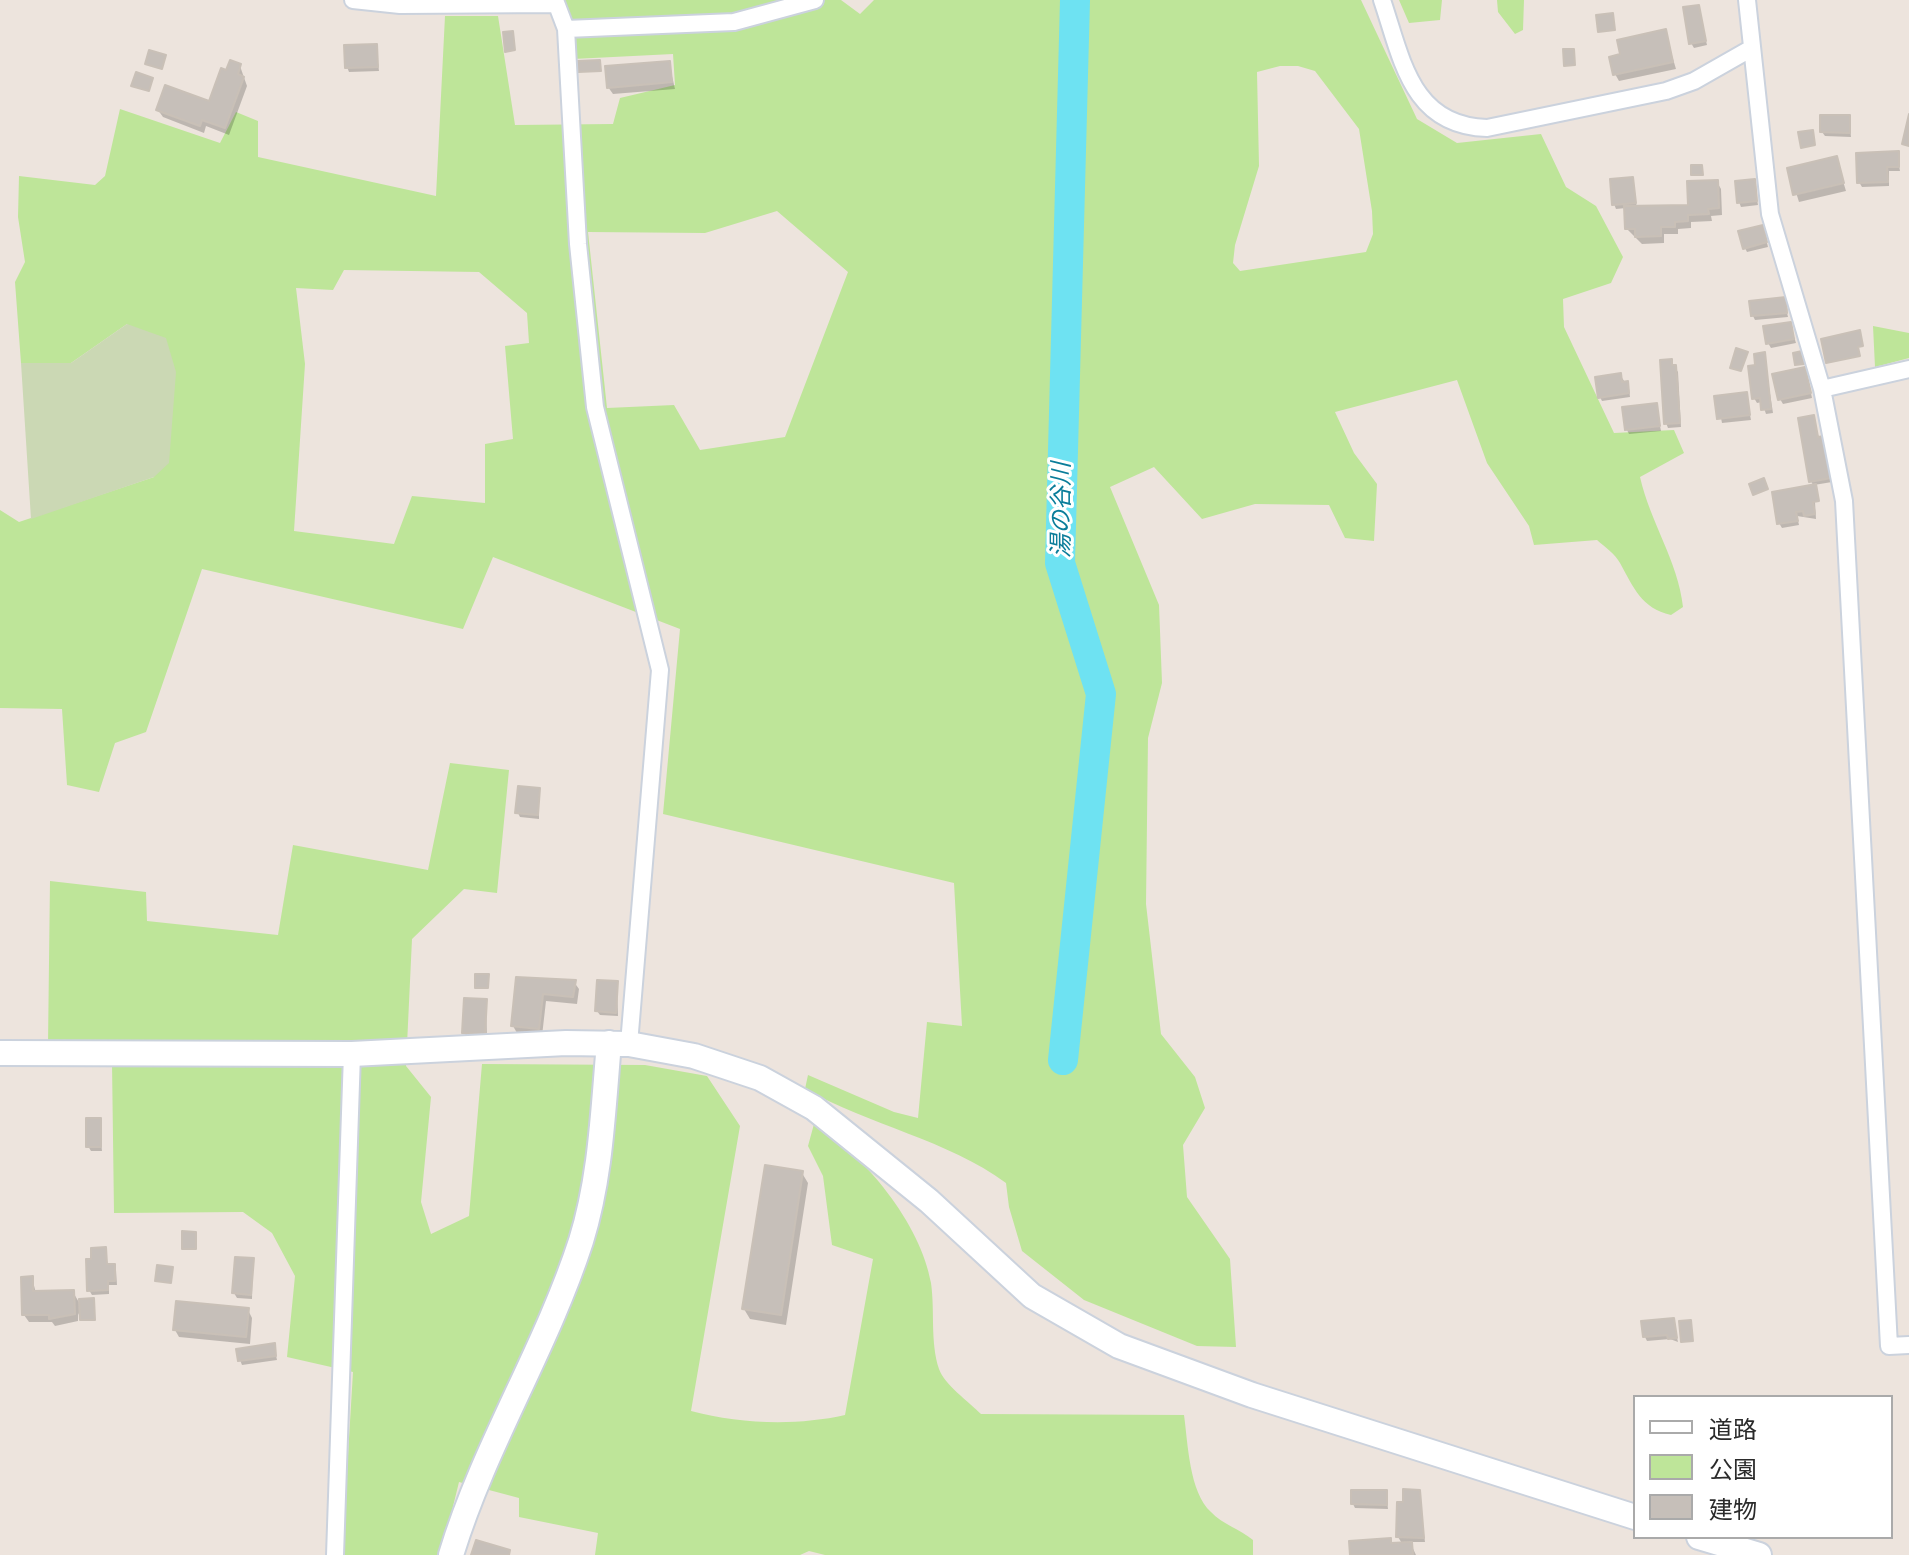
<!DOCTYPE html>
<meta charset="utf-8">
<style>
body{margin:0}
#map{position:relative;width:1909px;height:1555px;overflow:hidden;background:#ede4dd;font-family:Karla,"Noto Sans JP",sans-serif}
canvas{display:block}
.legend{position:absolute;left:1633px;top:1395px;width:260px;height:144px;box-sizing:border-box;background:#fff;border:2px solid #aaa;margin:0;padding:10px 14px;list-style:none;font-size:24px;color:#2b2b2b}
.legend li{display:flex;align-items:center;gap:16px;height:40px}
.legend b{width:40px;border:2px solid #aaa}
</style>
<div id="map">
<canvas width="1909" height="1555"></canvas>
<ul class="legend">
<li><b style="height:10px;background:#fff"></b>道路</li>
<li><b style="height:22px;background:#bee599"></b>公園</li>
<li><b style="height:22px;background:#c6bfb9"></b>建物</li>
</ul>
</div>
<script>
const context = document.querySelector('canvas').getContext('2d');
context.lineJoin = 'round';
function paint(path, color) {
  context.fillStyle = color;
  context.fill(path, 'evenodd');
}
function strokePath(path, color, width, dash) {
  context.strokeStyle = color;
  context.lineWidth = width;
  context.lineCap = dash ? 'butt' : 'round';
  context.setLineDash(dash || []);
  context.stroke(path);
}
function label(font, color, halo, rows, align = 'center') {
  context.font = font + ' Karla,"Noto Sans JP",sans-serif';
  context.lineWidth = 6;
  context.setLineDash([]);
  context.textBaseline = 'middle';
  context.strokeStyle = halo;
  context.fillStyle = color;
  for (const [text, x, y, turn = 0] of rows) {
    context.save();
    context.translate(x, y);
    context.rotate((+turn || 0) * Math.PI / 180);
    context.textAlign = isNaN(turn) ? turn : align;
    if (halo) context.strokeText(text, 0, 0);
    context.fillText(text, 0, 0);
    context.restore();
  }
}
paint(new Path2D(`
 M564 0H841L860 14 874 0H1361L1417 119 1457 143 1541 134 1566 187 1596 206 1623 257 1611 283 1563 299 1564 327 1614 433 1674 430 1684 453 1640 477C1650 522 1678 561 1683 607L1671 615C1641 608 1634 588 1620 563 1615 554 1605 547 1597 540L1534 545 1529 526 1487 463 1457 380 1335 412 1354 453 1377 484 1374 541 1345 538 1329 505 1255 504 1202 519 1154 467 1110 487 1159 605 1162 683 1148 738 1146 904 1161 1034 1195 1077 1205 1108 1183 1145 1187 1197 1230 1259 1236 1347 1197 1346 1084 1300 1022 1251 1009 1207 1006 1183C948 1140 869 1125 805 1089L808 1075 894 1112 918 1118 927 1022 962 1026 954 883 663 814 680 629 493 557 463 629 202 569 146 732 115 743 99 792 67 785 62 709 0 708V510L19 522 154 477 127 324 71 363H21L15 282 25 262 18 217 19 176 95 185 105 176 120 109 220 143 236 112 258 121V157L436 196 445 16H498L515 125 613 124 620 98 675 85 673 54 573 59ZM1280 66H1298L1315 71 1359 129 1372 211 1373 234 1366 252 1240 271 1233 263 1235 245 1259 166 1257 72ZM777 211 848 272 785 437 700 450 674 405 607 408 588 232 705 233ZM344 270 479 272 527 313 529 343 505 346 513 439 485 444V503L412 496 394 544 294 531 305 364 296 288 333 290Z
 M1399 0H1442L1440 20 1409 23Z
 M1497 0H1524L1523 30 1515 34 1498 12Z
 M1873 326 1909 333V358L1875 367Z
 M450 763 509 770 497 893 464 889 412 939 406 1066 431 1097 421 1202 431 1234 469 1216 482 1064 645 1065 707 1076 740 1126 691 1411C739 1424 797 1426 845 1415L873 1259 832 1245 823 1176 808 1146 814 1124C864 1154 921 1224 931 1283 935 1311 930 1342 939 1369 944 1384 969 1402 981 1414L1184 1415C1188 1443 1189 1492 1211 1512 1222 1524 1240 1529 1253 1540V1555H825L809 1551 800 1555H595L598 1533 519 1517V1498L459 1482 441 1555H342L353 1372 287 1357 295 1276 272 1233 243 1212 114 1213 112 1063 48 1044 50 881 146 892 147 921 278 935 293 845 428 870Z`), '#bee599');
paint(new Path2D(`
 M127 324 166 338 176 372 169 463 154 477 31 519 21 363H71Z`), '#cbd8b4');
paint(new Path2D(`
 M1698 7 1707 45 1694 48 1691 43Z
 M1665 32 1676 69 1619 81 1615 74 1622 56Z
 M376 46 379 71 349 72 347 67Z
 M669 63 675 89 613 94 608 87Z
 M240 66 247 86 229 135 206 126 204 133 163 117 158 110 210 104 227 73Z
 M1849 117 1851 137 1825 136 1822 132Z
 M1897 153 1900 171H1889V186L1862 187 1859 182Z
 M1836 158 1846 191 1799 202 1789 170Z
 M1632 179 1637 208 1690 207 1717 182 1721 189 1722 215 1711 216 1712 221 1691 222V228L1678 229V234H1664V243L1642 244 1627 229 1626 208 1616 209 1614 204Z
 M1754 181 1758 205 1741 207 1739 202Z
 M1764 231 1768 247 1747 252 1745 248Z
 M1784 300 1788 317 1755 320 1753 316Z
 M1790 324 1796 343 1771 348 1768 343Z
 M1764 354 1773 413 1766 414 1762 402 1757 403 1754 398 1757 367Z
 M1671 361 1678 372 1681 427 1668 428 1666 423Z
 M1807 374 1812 398 1783 404 1780 399Z
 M1620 375 1629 388 1630 397 1602 401 1600 397Z
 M1746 394 1751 420 1722 423 1717 398Z
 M1656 405 1661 431 1629 434 1627 430Z
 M1813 417 1819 439 1825 443 1832 482 1814 485 1816 519 1797 516 1799 525 1782 528 1779 523 1814 487 1811 481Z
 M539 790V819L520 817 518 813Z
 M518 979 574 982 579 989 577 1004 546 1001 542 1036 517 1033 513 1026Z
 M617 983 618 1016 600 1015 597 1011Z
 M486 1001 487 1038 467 1037 464 1032Z
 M99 1120 102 1151H91L88 1146Z
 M802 1173 808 1183 786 1325 750 1319 744 1309Z
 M105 1249 108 1266 116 1270 117 1285H109V1294L92 1295 89 1290 93 1261Z
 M253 1260 252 1299 237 1298 234 1293Z
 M32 1278 36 1293 73 1292 81 1306 94 1302 95 1321H82L78 1313V1321L55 1326 52 1322H29L24 1315Z
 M248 1310 252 1318 250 1344 179 1337 175 1330Z
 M1673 1320 1678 1342 1670 1339 1647 1341 1645 1337Z
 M274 1346 277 1360 242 1365 240 1360Z
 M1386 1492 1388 1509 1355 1508 1353 1504Z
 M1419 1492 1425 1542H1410L1416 1555H1352L1389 1540 1392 1545H1403L1398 1537Z`), '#0003');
strokePath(new Path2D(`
 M1063 1060 1101 694 1060 563 1075 0`), '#6ee2f2', 30);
const building = new Path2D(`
 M1699 5 1706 41 1689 44 1683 7Z
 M1613 13 1615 30 1598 32 1596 15Z
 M1666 29 1673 62 1613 75 1609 57 1620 54 1617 40Z
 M513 31 515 50 505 52 503 32Z
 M377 44 378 67 345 68 344 45Z
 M1563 49H1574L1575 65 1564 66Z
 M149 50 166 55 162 69 145 64Z
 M230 60 241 64 238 74 244 77 225 128 202 120 200 126 156 110 165 85 209 101 221 68 226 70Z
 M600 60 601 71 578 72 577 61Z
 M670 61 672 82 607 88 605 66Z
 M136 72 153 78 149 91 131 86Z
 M1909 114V146L1902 144Z
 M1820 115H1850V133L1820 132Z
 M1813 130 1815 145 1801 148 1798 132Z
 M1899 151V167H1887L1888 182 1857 183 1856 153Z
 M1837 156 1844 183 1793 195 1787 168Z
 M1691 165H1702L1703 175H1691Z
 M1633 177 1636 203 1612 205 1610 179Z
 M1755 179 1757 201 1737 203 1735 181Z
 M1718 180 1719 208 1708 209 1709 214 1688 215V221L1675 222V227H1661V236L1635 237V229H1625L1624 206 1688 205 1687 181Z
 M1763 225 1767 242 1743 249 1738 231Z
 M1786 297 1787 313 1751 316 1749 301Z
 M1791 322 1794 339 1766 344 1763 326Z
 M1860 330 1863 346 1858 347 1860 356 1826 363 1821 339Z
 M1736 348 1748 352 1741 371 1730 368Z
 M1802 351 1804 364 1795 365 1793 353Z
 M1765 352 1771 409 1761 410 1760 398 1752 399 1748 366 1755 365 1754 354Z
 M1672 359V365H1676L1680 423 1664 424 1660 360Z
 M1805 367 1811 393 1778 400 1772 374Z
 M1621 373 1622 382 1628 381 1629 393 1598 398 1595 377Z
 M1747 392 1750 415 1717 419 1714 396Z
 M1657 403 1660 426 1625 430 1622 407Z
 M1814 415 1818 437 1824 436 1831 478 1809 482 1798 418Z
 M1764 478 1768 489 1753 495 1749 484Z
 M1816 484 1819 501 1813 502 1815 514 1804 516 1803 511 1796 512 1798 521 1777 524 1772 492Z
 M518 786 540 788 538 815 515 813Z
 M475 974H489L488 988H475Z
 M516 977 576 980 573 997 543 994 539 1029 511 1026Z
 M597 980 618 981 616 1013 595 1011Z
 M464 998 487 999 485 1034 462 1033Z
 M86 1118H101V1147H86Z
 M765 1165 803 1171 781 1315 742 1309Z
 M182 1231 196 1232V1249H182Z
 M106 1247 107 1264H115V1281H108V1290L87 1291 86 1259H91V1248Z
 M235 1257 254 1258 251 1295 232 1293Z
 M157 1265 173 1267 171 1283 155 1281Z
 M33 1276V1291L74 1290 75 1314 49 1319V1315H22L21 1277Z
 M94 1298 95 1320H80L79 1299Z
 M176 1301 249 1308 246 1337 173 1330Z
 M1674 1318 1677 1338 1668 1339 1667 1335 1643 1337 1641 1321Z
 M1691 1320 1693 1341 1681 1342 1679 1321Z
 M275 1343 276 1356 238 1361 236 1349Z
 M1403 1489 1420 1490 1424 1538 1396 1537 1397 1502H1403Z
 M1351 1490H1387V1505L1351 1504Z
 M1391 1538V1543L1412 1542 1413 1555H1350L1349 1541Z
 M476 1540 510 1550 509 1555H471Z`);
paint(building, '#c6bfb9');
strokePath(building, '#c9c0b7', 2);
const street = new Path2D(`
 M353 0 400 5 556 4
 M555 0 566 29 578 244 595 407 660 670 629 1044
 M1382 0C1402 59 1411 126 1487 128L1666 91 1694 81 1752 48
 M1747 0 1770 214 1822 389 1844 501 1889 1346 1909 1345
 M566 29 734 22 815 0
 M1822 389 1909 369
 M335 1555 352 1054`);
const secondary = new Path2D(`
 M0 1053 352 1054 566 1043 629 1044 694 1056 760 1078 814 1108 929 1201 1032 1296 1119 1346 1252 1395 1635 1517
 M1699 1537 1759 1555
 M451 1555C484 1446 546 1349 581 1241 601 1177 603 1110 609 1043`);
strokePath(street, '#cbd2dd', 20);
strokePath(secondary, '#cbd2dd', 28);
strokePath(street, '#fff', 16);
strokePath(secondary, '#fff', 24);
label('italic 24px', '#0a7d9a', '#fff', [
 ["湯の谷川",1062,510,-90]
]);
</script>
